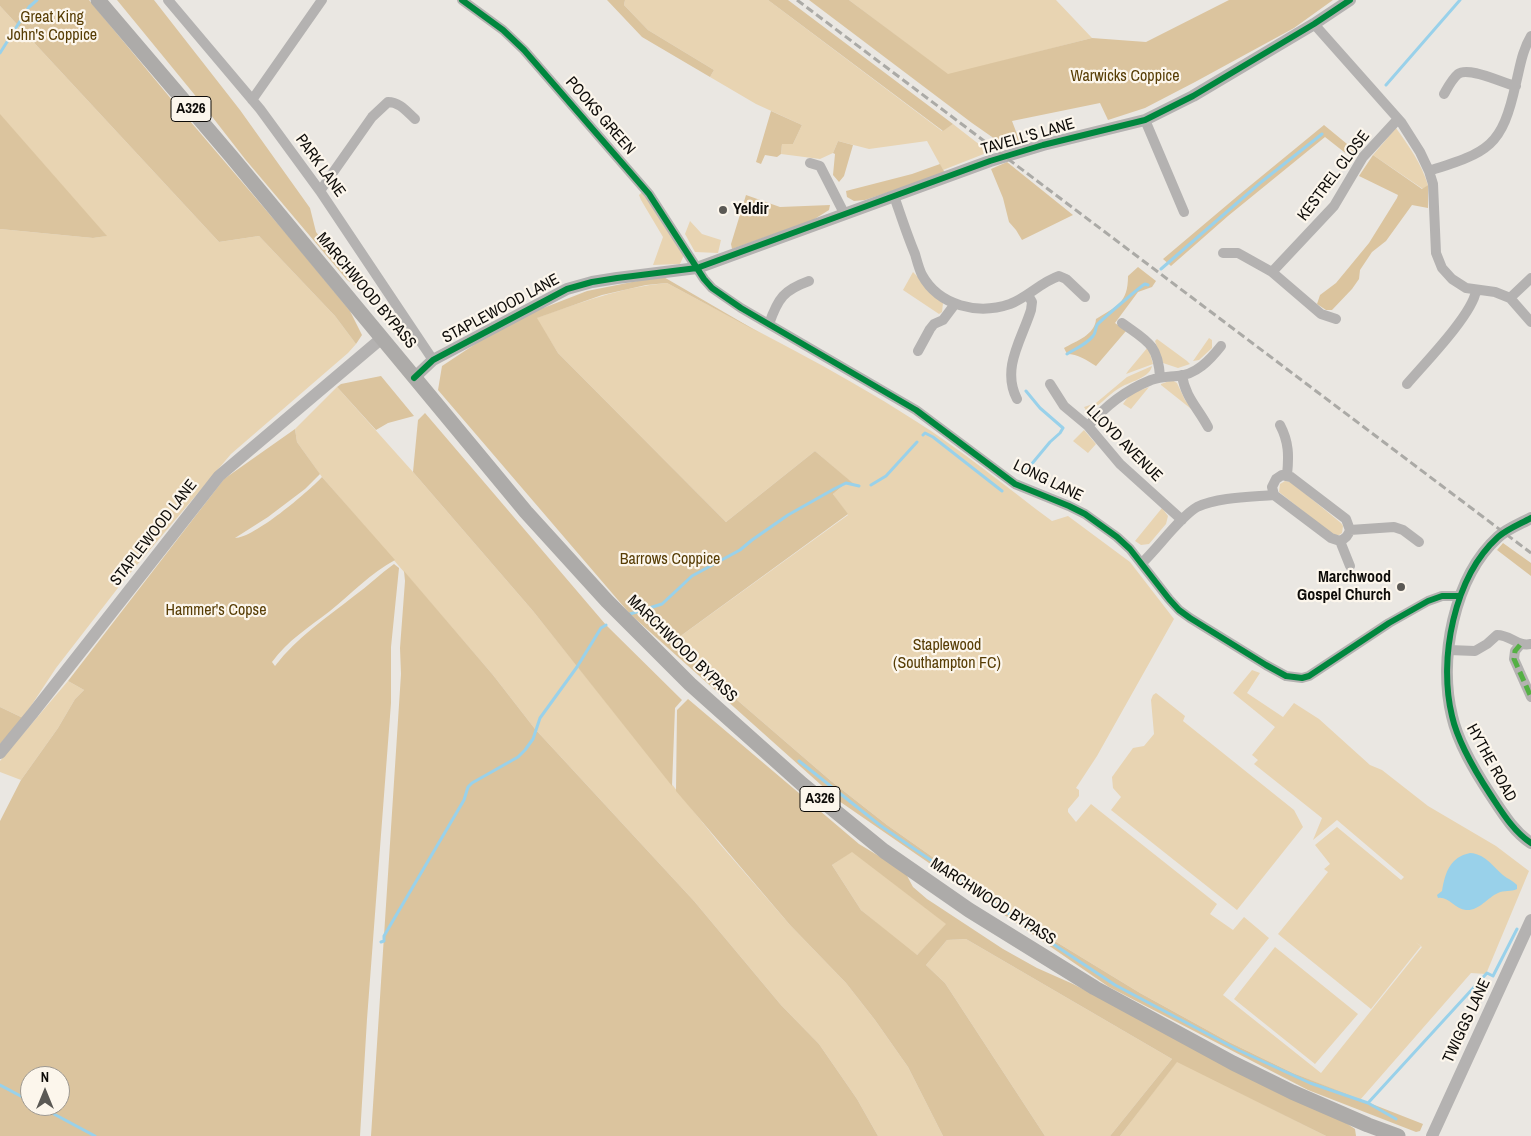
<!DOCTYPE html>
<style>
body{margin:0}
#map{position:relative;width:1531px;height:1136px;overflow:hidden;background:#eae7e2;font-family:"Archivo Narrow",sans-serif}
canvas{display:block}
.north{position:absolute;left:20px;top:1066px;width:50px;height:50px;box-sizing:border-box;background:#fcf6ec;border:1px solid #9d9891;border-radius:50%;rotate:0deg;font-size:14px;font-weight:700;line-height:20px;text-align:center;color:#0e0c09}
.north::after{content:'';display:block;margin:auto;width:18px;height:22px;background:#5b5955;clip-path:polygon(50% 0,100% 100%,50% 72%,0 100%)}
</style>
<div id="map">
<canvas width="1531" height="1136"></canvas>
<div class="north">N</div>
</div>
<script>
const context = document.querySelector('canvas').getContext('2d');
context.lineJoin = 'round';
function paint(path, color) {
  context.fillStyle = color;
  context.fill(path, 'evenodd');
}
function strokePath(path, color, width, dash) {
  context.strokeStyle = color;
  context.lineWidth = width;
  context.lineCap = dash ? 'butt' : 'round';
  context.setLineDash(dash || []);
  context.stroke(path);
}
function label(font, color, halo, rows, align = 'center') {
  context.font = font + ' "Archivo Narrow",sans-serif';
  context.lineWidth = 4.5;
  context.setLineDash([]);
  context.textBaseline = 'middle';
  context.strokeStyle = halo;
  context.fillStyle = color;
  for (const [text, x, y, turn = 0] of rows) {
    context.save();
    context.translate(x, y);
    context.rotate((+turn || 0) * Math.PI / 180);
    context.textAlign = isNaN(turn) ? turn : align;
    if (halo) context.strokeText(text, 0, 0);
    context.fillText(text, 0, 0);
    context.restore();
  }
}
paint(new Path2D(`
 M625 0H768L942 131 953 124 989 152 943 170 927 141 869 149 838 141 833 153 820 159 781 154 782 144H793L802 125 756 104 710 77 714 70 648 30 624 5Z
 M849 0H1056L1092 38 948 75Z
 M0 6 219 242 259 236 335 316 356 344 348 353 231 454 121 584 56 668 23 718 0 707V229L93 238 106 236 0 115Z
 M1396 128C1409 146 1421 163 1428 185L1423 189 1373 155Z
 M642 192 684 255 680 264 653 265 663 237 641 200 639 195Z
 M690 221 702 234 721 240 718 253 695 252 685 234Z
 M913 272 943 303 942 312 939 314 903 290Z
 M667 283C750 328 835 369 914 420 962 450 1006 487 1052 521L1068 516 1130 562 1174 619 1097 756 1076 788 1079 790V796L1068 809V812L1076 822 1091 804 1217 904 1210 914 1233 930 1244 917 1269 938 1223 995 1321 1073 1422 947 1415 942 1421 946 1371 1009 1278 934 1328 872 1324 869 1330 864 1315 845 1337 827 1401 880 1404 877 1337 820 1313 840 1322 818 1254 764 1258 760 1252 755 1275 727 1233 693 1252 670 1260 673 1247 693 1283 717 1294 703 1319 719 1370 765 1382 770 1428 806 1496 846 1529 871 1486 974 1471 973 1360 1100 1293 1073 1229 1042 1140 993 1035 929 887 825 831 781 671 643 848 515 833 494 846 483 853 484 815 451 726 522 558 353 536 318C580 303 621 287 667 283Z
 M1209 338 1212 340V348L1199 360 1193 361Z
 M1157 339 1187 361 1190 364 1178 368 1163 363 1155 341Z
 M1148 347 1153 364 1126 374 1128 371Z
 M1152 366C1150 377 1133 381 1123 386 1111 392 1102 403 1091 411L1087 412 1084 407 1096 403 1127 377Z
 M1172 380 1177 383 1185 400 1195 412 1161 385V384Z
 M337 387 413 472 533 611 719 843 790 925 846 983 875 1020 908 1067 943 1136H878L857 1099 819 1044 781 1005 694 901 535 729 493 675 322 477 297 442 295 429Z
 M1149 387 1131 409 1123 404 1130 394Z
 M1084 430 1096 444 1088 453 1073 441Z
 M1285 481 1291 482 1341 523 1343 526 1342 533 1339 535H1333L1279 492 1280 484Z
 M1162 508 1168 516 1166 524 1149 544 1141 545 1135 541Z
 M68 681 84 690 75 699 58 728 21 780 0 772V761Z
 M1156 693 1185 716 1183 721 1294 810 1303 827 1237 910 1111 810 1121 797 1113 788 1112 777 1133 748 1144 746 1154 734 1151 700 1153 695Z
 M852 851 947 924 916 956 861 910 832 865Z
 M966 939 1172 1059 1110 1136H1045L945 983 926 965 947 940Z
 M1275 947 1358 1014 1315 1064 1234 999Z
 M1177 1061 1326 1136H1120Z`), '#e8d4b2');
paint(new Path2D(`
 M0 0H89L172 100 295 244 350 311 362 335 356 344 335 316 259 236 219 242 0 6Z
 M117 0H154L240 110 310 208 316 232 361 290 347 280 245 159 203 105Z
 M607 0H625L624 5 648 30 714 70 710 77 642 37Z
 M768 0H788L953 124 943 131Z
 M809 0H849L948 74 1092 38 1146 42 1229 0H1333L1294 28 1195 82 1145 108 1108 120 1100 103 1012 121 1020 142 1005 146 972 123Z
 M771 111 802 125 793 144H782L781 154 777 157 765 155 761 164 756 162Z
 M0 114 107 236 93 238 0 229Z
 M1324 125 1358 153 1353 159 1325 137 1228 216 1171 266 1163 259 1240 194Z
 M838 141 853 145 844 176 839 182 833 175 835 154 833 153Z
 M1373 155 1422 189 1428 185V208L1412 205 1386 241 1372 252 1360 270 1359 279 1352 289 1332 310H1326L1317 304 1320 295 1336 283 1369 243 1397 198 1398 195 1359 176Z
 M1007 162 1073 215 1022 240 1016 230 1009 222 1003 198 991 169Z
 M940 164 945 173 865 200 854 201 847 197 846 191 912 174Z
 M746 195 780 207 830 205 829 210 813 220 732 249 731 244Z
 M1138 267 1156 281 1152 287 1138 292 1115 323 1126 331 1096 366C1086 360 1078 354 1067 354L1064 348C1076 341 1095 335 1096 319 1117 306 1128 303 1128 276Z
 M662 276 760 333 667 283 646 285 602 295 537 318 558 353 726 522 815 451 855 485 846 483 833 494 848 514 671 643 831 781 887 825 1035 929 1140 993 1229 1042 1293 1073 1423 1124 1420 1131 1416 1132 1308 1090 1109 987 839 801 630 614 438 390 442 366 510 321 587 291Z
 M381 376 414 416 388 423 376 430 337 387 341 384Z
 M425 413 606 625 682 700 675 708 672 786 533 611 413 472 418 420Z
 M295 429 297 442 320 474 305 489 268 517 235 538C254 538 308 492 322 477L395 560C371 573 351 594 330 611 309 627 287 641 272 662L275 666C297 637 326 618 354 596 368 586 380 574 394 564L399 568 391 647V703L367 1019 360 1136H0V821L21 780 58 728 75 699 84 690 68 681 224 479ZM30 1076H60V1106H30Z
 M1503 543 1531 563V576L1497 550Z
 M404 571 493 675 535 729 694 901 781 1005 819 1044 857 1099 878 1136H371L401 674 400 648 405 581Z
 M688 699 859 844 905 872 913 887 927 899 1003 949 1037 968 1073 984 1346 1123 1355 1129 1356 1136H1326L1177 1062 1120 1136H1110L1172 1059 966 939 947 940 926 965 945 983 1045 1136H943L908 1067 875 1020 846 983 790 925 676 791 677 710ZM852 852 946 924 917 955 861 910 832 865Z
 M0 707 23 718 0 744Z`), '#dbc49e');
paint(new Path2D(`
 M1470 853C1487 854 1494 869 1507 878 1511 880 1514 882 1517 885V889C1511 892 1504 890 1498 893 1487 898 1479 911 1466 910 1455 909 1448 896 1438 898L1437 895 1442 891C1445 873 1450 857 1470 853Z`), '#99d1ea');
strokePath(new Path2D(`
 M0 53 29 7 37 0
 M1386 85 1460 0
 M1161 269 1260 183 1322 134
 M1067 354C1075 349 1087 344 1093 336 1096 333 1095 329 1097 325 1099 322 1142 285 1145 284L1148 285
 M923 435 925 433 933 437 1002 491
 M1025 472 1050 442 1060 433 1063 428 1040 408 1026 391
 M871 485 886 476 917 442
 M630 614 662 604 692 576 740 550 752 540 788 515 834 489 846 483 859 486
 M799 761 881 826 1056 946 1115 985 1238 1050 1310 1083 1368 1103 1396 1119
 M381 942 384 941V936L391 924 464 800 468 787 472 783 518 757 525 750 533 739 540 718 577 667 601 628 606 625
 M0 1085 30 1101
 M1368 1103 1487 973 1493 976 1517 929
 M39 1106 95 1136`), '#99d1ea', 3);
strokePath(new Path2D(`
 M168 0 260 109 320 191 433 360
 M462 0 503 30 524 50 649 194 704 279 712 288 741 308 916 410 1015 484 1069 506 1085 514 1117 537 1130 549 1169 599 1179 610 1190 618 1266 665 1286 676 1302 678 1309 676 1389 623 1428 601 1442 596H1459
 M1314 24 1401 122 1420 152 1429 171 1433 184 1436 253 1442 268 1452 279 1466 288 1495 292 1510 298 1531 322
 M1444 94C1448 87 1452 79 1458 74 1469 66 1502 83 1516 86
 M252 100 322 0
 M1145 120 1184 212
 M810 163 820 166 844 213
 M1429 171C1489 152 1502 147 1516 83 1520 67 1522 51 1531 36
 M320 191 372 117 388 102C400 102 407 112 415 119
 M894 196C901 216 907 235 915 254 917 261 919 269 922 275 939 306 978 315 1010 304 1028 297 1041 282 1059 276L1066 279 1085 297
 M1223 253H1238L1272 272 1321 314 1336 319
 M1272 272 1334 206 1363 157 1398 119
 M1510 298 1531 278
 M1122 323C1147 341 1158 344 1160 377
 M769 324C778 298 784 290 809 281
 M918 351 930 329 934 324 943 320 955 304
 M1182 375C1185 397 1198 408 1208 427
 M1050 384 1064 406 1088 426 1120 464 1182 520
 M1407 384C1424 364 1472 315 1476 291
 M1017 399C1001 368 1022 339 1031 310L1032 302 1028 295
 M1280 425C1289 442 1289 456 1287 475
 M1088 426C1107 405 1124 391 1151 380 1160 377 1168 377 1177 376 1196 375 1210 360 1221 346
 M1350 530 1394 527 1403 530 1419 542
 M1340 541 1350 566
 M1142 563C1157 549 1181 516 1197 507 1218 497 1251 497 1274 495L1331 538 1340 541C1346 538 1348 536 1350 530L1346 519 1291 477 1282 475 1276 479 1272 487 1274 495
 M1520 645 1515 651 1514 659 1531 697
 M1449 650 1475 651 1487 644 1497 635C1511 635 1517 647 1531 644`), '#b4b2b1', 10);
strokePath(new Path2D(`
 M414 378 433 360 567 289 592 282 617 278 697 268 990 161 1043 145 1145 120 1193 96 1314 24 1350 0
 M1531 518C1520 524 1507 529 1498 537 1454 577 1438 659 1452 716 1458 743 1475 771 1490 794 1502 812 1513 831 1531 843
 M0 753 32 714 219 476 382 338
 M1432 1136 1531 920`), '#b4b2b1', 12);
strokePath(new Path2D(`
 M98 0 231 156 526 512 607 601 690 684 802 784 884 851 969 910 1095 988 1233 1063 1292 1092 1368 1125 1398 1136`), '#adaba9', 15);
strokePath(new Path2D(`
 M797 0 1531 553`), '#abaaa6', 3, [8, 4]);
strokePath(new Path2D(`
 M1520 645 1515 651 1514 659 1531 697`), '#54b044', 5, [10, 5]);
strokePath(new Path2D(`
 M462 0 503 30 524 50 649 194 704 279 712 288 741 308 916 410 1015 484 1069 506 1085 514 1117 537 1130 549 1169 599 1179 610 1190 618 1266 665 1286 676 1302 678 1309 676 1389 623 1428 601 1442 596H1459
 M414 378 433 360 567 289 592 282 617 278 697 268 990 161 1043 145 1145 120 1193 96 1314 24 1350 0
 M1531 518C1520 524 1507 529 1498 537 1454 577 1438 659 1452 716 1458 743 1475 771 1490 794 1502 812 1513 831 1531 843`), '#00873e', 6);
for (const [x, y, r, color] of [
 [723,210,5,"#5b5955"],
 [1401,587,5,"#5b5955"]
]) {
  const dot = new Path2D();
  dot.arc(x, y, r, 0, 2 * Math.PI);
  context.fillStyle = color;
  context.fill(dot);
  strokePath(dot, '#fcf6ec', 2);
}
for (const [x, y, w] of [
 [191,109,40],
 [820,799,40]
]) {
  const box = new Path2D();
  box.roundRect(x - w / 2, y - 12.5, w, 25, 4);
  context.fillStyle = '#fcf6ec';
  context.fill(box);
  strokePath(box, '#0e0c09', 1);
}
label('bold 15px', '#0e0c09', null, [
 ["A326",191,109],
 ["A326",820,799]
]);
label('16px', '#573d05', '#fcf6ec', [
 ["Great King",52,18],
 ["John's Coppice",52,36],
 ["Warwicks Coppice",1125,77],
 ["Barrows Coppice",670,560],
 ["Hammer's Copse",216,611],
 ["Staplewood",947,646],
 ["(Southampton FC)",947,664]
]);
label('16px', '#0e0c09', '#fcf6ec', [
 ["POOKS GREEN",600,116,49],
 ["TAVELL'S LANE",1028,137,-16],
 ["PARK LANE",320,166,54],
 ["KESTREL CLOSE",1334,176,-53],
 ["MARCHWOOD BYPASS",366,291,50],
 ["STAPLEWOOD LANE",501,309,-28],
 ["LLOYD AVENUE",1124,444,45],
 ["LONG LANE",1048,481,26],
 ["STAPLEWOOD LANE",154,533,-52],
 ["MARCHWOOD BYPASS",682,649,44],
 ["HYTHE ROAD",1491,763,61],
 ["MARCHWOOD BYPASS",993,902,33],
 ["TWIGGS LANE",1467,1021,-65]
]);
label('bold 16px', '#0e0c09', '#fcf6ec', [
 ["Yeldir",733,210],
 ["Marchwood",1391,578,"right"],
 ["Gospel Church",1391,596,"right"]
], 'left');
</script>
